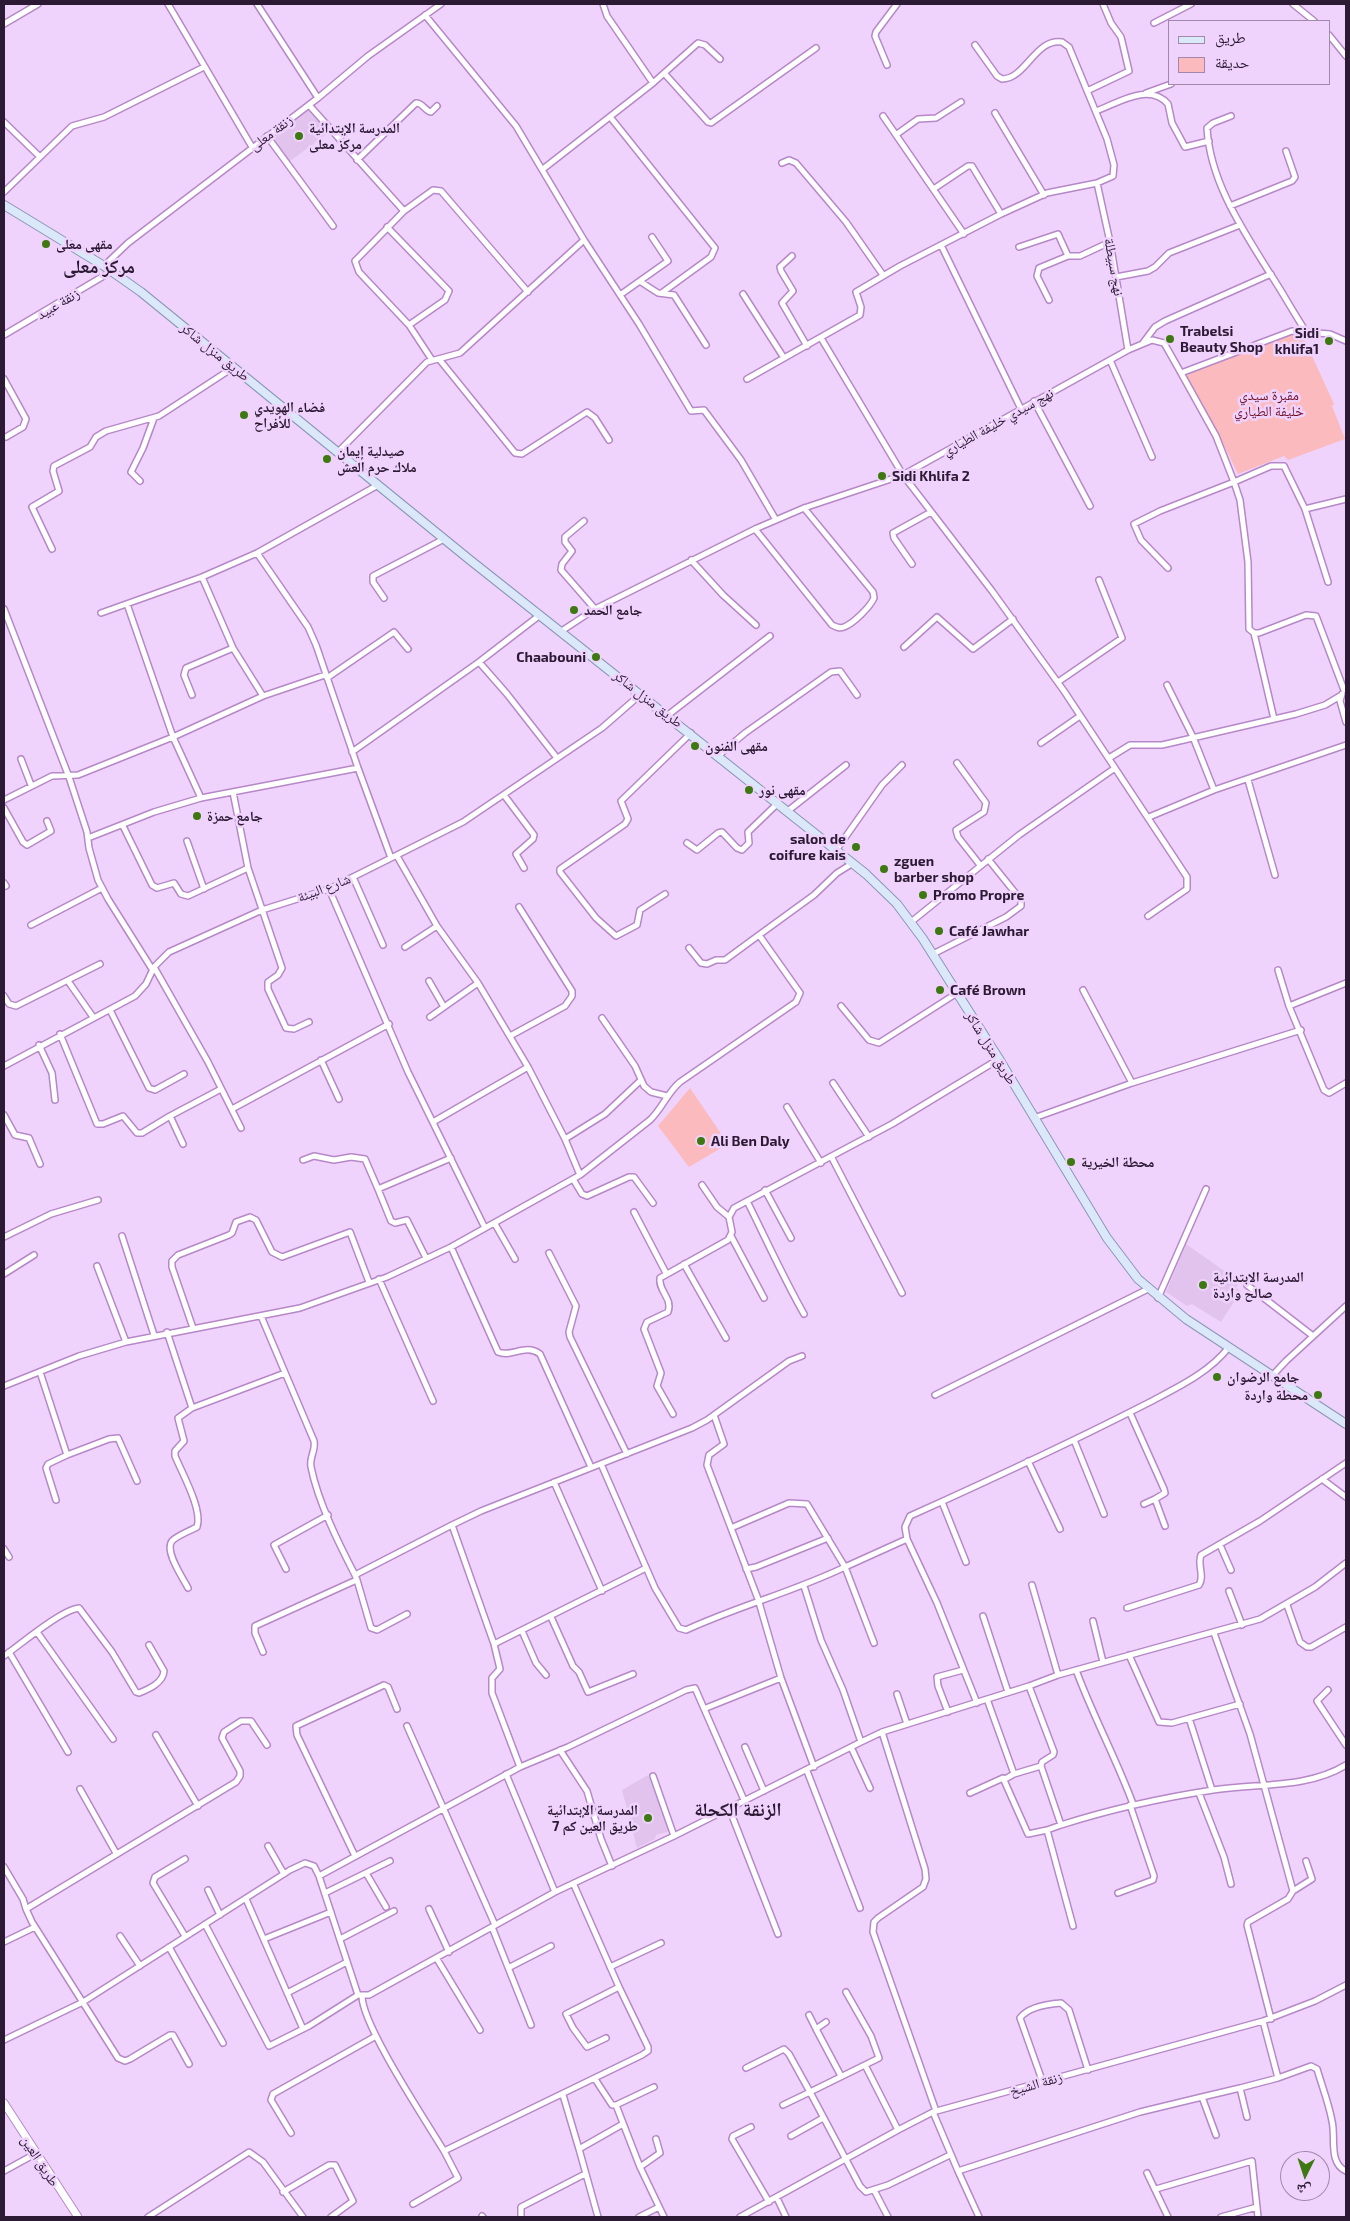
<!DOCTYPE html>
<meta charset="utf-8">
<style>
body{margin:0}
#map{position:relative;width:1350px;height:2221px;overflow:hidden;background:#f0d3fc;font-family:"Exo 2","Noto Naskh Arabic",sans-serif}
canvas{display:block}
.frame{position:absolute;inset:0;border:5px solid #2c1a34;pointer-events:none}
.legend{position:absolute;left:1168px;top:20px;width:162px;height:65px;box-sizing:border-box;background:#f0d3fc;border:1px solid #a289ac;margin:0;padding:6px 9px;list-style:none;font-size:15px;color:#2c1a34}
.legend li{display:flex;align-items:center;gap:10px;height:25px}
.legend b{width:25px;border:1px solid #a289ac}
.north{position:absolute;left:1280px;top:2151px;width:50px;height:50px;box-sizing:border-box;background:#f0d3fc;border:1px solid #a289ac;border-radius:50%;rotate:184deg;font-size:14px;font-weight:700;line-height:20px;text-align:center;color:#2c1a34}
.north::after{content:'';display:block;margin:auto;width:18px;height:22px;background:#3d7811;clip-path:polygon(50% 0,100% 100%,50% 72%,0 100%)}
</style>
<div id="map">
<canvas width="1350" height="2221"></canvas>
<div class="frame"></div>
<ul class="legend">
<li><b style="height:6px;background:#dae8fa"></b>طريق</li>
<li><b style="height:14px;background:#fbbabd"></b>حديقة</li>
</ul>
<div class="north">ش</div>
</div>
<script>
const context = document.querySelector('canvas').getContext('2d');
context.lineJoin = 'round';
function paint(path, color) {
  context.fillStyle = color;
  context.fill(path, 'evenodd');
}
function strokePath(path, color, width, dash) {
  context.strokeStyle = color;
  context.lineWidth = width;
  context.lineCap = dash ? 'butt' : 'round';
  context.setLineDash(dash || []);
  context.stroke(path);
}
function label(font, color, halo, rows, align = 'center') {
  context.font = font + ' "Exo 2","Noto Naskh Arabic",sans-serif';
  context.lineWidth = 5;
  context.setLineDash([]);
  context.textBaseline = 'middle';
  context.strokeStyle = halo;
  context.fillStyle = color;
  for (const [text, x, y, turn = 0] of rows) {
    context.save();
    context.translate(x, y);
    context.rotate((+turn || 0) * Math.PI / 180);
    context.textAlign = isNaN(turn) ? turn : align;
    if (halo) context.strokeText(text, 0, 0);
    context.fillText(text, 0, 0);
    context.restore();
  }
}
paint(new Path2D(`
 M307 111H310L329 132 289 162 272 140 276 138 274 135Z
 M1186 1244 1240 1282 1236 1288 1241 1291 1221 1322 1192 1304 1187 1306 1166 1292Z
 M648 1775 670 1827 667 1832 656 1835 655 1839 637 1848 622 1790Z`), '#e1c3ee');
paint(new Path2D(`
 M1302 334 1334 404 1332 406 1345 439 1288 460 1284 456 1238 474 1215 427 1186 379 1188 374 1290 335Z
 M690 1088 728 1144 689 1167 658 1126Z`), '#fbbabd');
const minor = new Path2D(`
 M168 4 252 147
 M257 4 318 98
 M1293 4 1314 21
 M1154 23 1191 4
 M4 24 38 4
 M1329 35 1346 56
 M887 65 875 36 876 32 897 4
 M664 73 708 122 711 123 816 48
 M653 83 698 43 705 45 720 59
 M1087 91 1129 71 1121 37 1111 23 1103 4
 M1146 93 1171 84
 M309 105 404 211
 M1096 111C1118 103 1149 82 1168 104L1172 123 1185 147 1209 141
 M995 113 1044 195
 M883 116 964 234
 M1231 116 1213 123 1207 128C1210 182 1243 230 1271 275 1283 293 1293 312 1305 330
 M611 118 715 248 711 257 663 292
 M4 122 39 156
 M897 134 918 119 936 118 961 102
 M267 136 333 226
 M357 160 416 103C423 103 425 111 431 112L437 106
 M782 163 789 160 796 163 846 222 883 275
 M543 169 653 83 607 16 603 4
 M1097 183 1110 242 1128 350
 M935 188 968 166H972L1001 214
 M4 192 72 126 104 117 204 67
 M1230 206 1292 181 1295 177 1286 151
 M387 227 449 291 445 300 409 325
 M584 240 639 324 691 411 704 410 741 460 776 520
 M941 245 1021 409
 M1019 247 1058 234 1068 256
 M792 256 780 267 781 271 793 291 782 303 807 346
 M104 266 128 243 318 98 368 56 441 4
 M1116 277 1148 271 1155 267 1169 253 1240 225
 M641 282 658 293 674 295 706 345
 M743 294 784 358
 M620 295 668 261 652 237
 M1049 300 1037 276 1039 268 1068 256H1080L1110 242
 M4 335 112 271
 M821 338 903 475 992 591 1064 691 1187 877V889L1148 916
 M1143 343 1155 327 1165 321 1271 274
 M439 359 515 453 522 454 587 412 595 418 609 440
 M432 360 409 325 359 272 355 261 404 211 433 190 441 191 528 292
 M1110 360 1152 457
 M4 379 26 419 23 427 6 437
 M747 379 860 315 861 307 856 292 900 266 1001 214 1047 193 1097 183 1113 176 1114 165 1107 139 1069 47 1062 42C1035 38 1026 79 1002 79L997 76 975 45
 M1034 401 1090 506
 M338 452 427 362 460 353 584 240 516 126 425 15
 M140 481 131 472 143 448 154 418
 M1305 509 1346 499
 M584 521 565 537V542L572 551 562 564 561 570 595 609
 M755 529 832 625C836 627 839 629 844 627 854 623 870 607 874 598L873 592 804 508
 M52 549 32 507 59 491 53 471 54 466 90 447 96 437 106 431 159 416 234 367
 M257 553 308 627 316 645 358 768 391 858
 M691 560 723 595 756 625
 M912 564 894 538 893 533 931 512
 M1168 568 1141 540 1134 524 1160 511 1234 482 1216 436 1181 373
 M202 577 233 648 263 696
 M1328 582 1305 509 1284 466H1271L1234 482 1240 500 1248 562 1249 629 1254 633H1259L1306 615 1316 616 1344 690
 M384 598 373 582V576L444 539
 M4 609 69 777 87 832 89 848 98 880 108 899 152 969
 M101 613 202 577 257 553 378 485
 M560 632 595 609 755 529 804 508 903 475 1128 350 1152 340 1164 343 1181 373 1292 331 1330 334 1346 341
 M1254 633 1274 719
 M904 647 937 617 973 649 1013 619
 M479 662 507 694 557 758
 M327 678 394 632 408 649
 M1058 682 1122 638 1099 580
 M1167 685 1193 737 1214 790
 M1342 694 1340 701 1346 722
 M192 695 184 675 186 668 233 648
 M668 715 770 636
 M1041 743 1080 716
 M352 752 479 662 540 615
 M719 755 745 733 831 672 840 671 857 695
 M1109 758 1130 745H1162L1296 714 1325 705 1340 696
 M21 759 31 785
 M957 763 986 803 984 812 956 830 958 837 980 865
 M1248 780 1275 875
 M233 792 248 868 282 968 278 975 268 982V989L286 1028 294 1029 309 1022
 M504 795 534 835 533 839 516 854 524 868
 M201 798 173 737 263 696 325 675
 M4 800 52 776 78 775 173 737 127 604
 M4 808 23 842 27 845 51 831 47 821
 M789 810 846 765
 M1149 817 1214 790 1346 745
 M123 826 152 885 157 888 174 883 181 894 188 896 248 868
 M88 838 154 812 201 798 358 768
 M187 841 204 889
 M687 843 697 850 718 833 722 832 737 848 742 850 749 843 748 832 778 803
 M837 849 882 785 902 765
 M397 856 437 926 478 983 528 1067 565 1139 580 1175
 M353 877 383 945
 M4 883 6 886
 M329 889 408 1072 485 1228
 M665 894 640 910 637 925 616 936 596 918 560 872V869L625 824 628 819 621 801 691 733
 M911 922 1019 835 1115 768
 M31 925 102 888
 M405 947 437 926
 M689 948 701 963 707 964 716 960H725L759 935
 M933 954 1006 917 1021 906V900L988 859
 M154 967 208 1062 241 1128
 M1278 970 1289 1006 1324 1090 1329 1093 1346 1083
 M68 981 93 1017
 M429 981 444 1007 478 983
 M1083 990 1132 1083
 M4 996 9 1004 16 1006 100 964
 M841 1006 869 1040 879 1043 957 993
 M1289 1006 1346 983
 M110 1010 149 1088 155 1090 184 1074
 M430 1017 444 1007
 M602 1018 635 1066 644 1086 651 1092 667 1096
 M60 1034 97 1124H103L123 1116 137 1133H142L170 1116 221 1089
 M510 1036 565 1006 572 996V991L519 907
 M39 1045 52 1073 55 1100
 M321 1060 339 1099
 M4 1066 135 996 146 984 154 967 169 952 262 910 329 889 463 822 602 728 641 694
 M833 1083 869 1137
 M787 1107 821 1163
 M232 1109 389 1024
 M4 1115 15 1135 29 1138 40 1164
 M170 1116 183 1144
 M1034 1118 1132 1083 1301 1030
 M433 1122 528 1067
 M565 1139 605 1114 640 1081
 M832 1158 902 1293
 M303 1160 314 1156 334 1160 351 1157 365 1159 378 1189 451 1158
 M573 1179 582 1194 587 1196 629 1177H634L653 1203
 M702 1185 717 1207 729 1217
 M378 1189 391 1221 395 1223 407 1220 426 1258
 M765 1190 791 1238
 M747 1201C766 1239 783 1277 804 1314
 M634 1212 666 1273
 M495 1224 515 1259
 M122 1236 154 1335
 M731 1236 764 1298
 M4 1237 51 1214 98 1200
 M451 1247 498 1352C512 1358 525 1343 540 1354L591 1467
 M549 1253 576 1306 569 1332 570 1337 627 1454
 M684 1264 726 1338
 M97 1266 126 1342
 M4 1274 34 1255
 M379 1279 433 1401
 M1247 1285 1313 1336
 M1158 1298 1206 1189
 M261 1316 314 1441C316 1451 309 1457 311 1467 318 1502 339 1544 355 1575L452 1525 494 1644 500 1669 492 1678V1693L520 1767 319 1876
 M193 1328 172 1267V1261L178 1255 229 1235 232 1233 236 1222 250 1217 256 1220 272 1252 282 1257 350 1232 369 1282
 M167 1332 192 1408 178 1418 184 1441 175 1451V1456C182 1473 203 1510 197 1527 190 1531 178 1535 172 1541 164 1551 183 1578 188 1588
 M40 1372 67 1455 48 1464 46 1468 56 1500
 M1272 1376 1286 1361 1346 1306
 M4 1386 79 1356 126 1342 300 1308 387 1277 451 1247 580 1175 650 1120C662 1109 667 1093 680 1082L796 1002 800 993 759 935 814 895 837 873 853 863
 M935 1395 1148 1289
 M192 1408 285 1373
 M1130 1413 1164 1489 1165 1493 1155 1499 1165 1526
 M673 1414 657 1386 661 1373 644 1329 647 1322 668 1312C673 1298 658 1291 660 1278L728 1240 732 1232 729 1217 734 1208 892 1124 999 1059
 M714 1415 724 1444 709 1455 707 1465 758 1599 781 1678 814 1767
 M1074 1440 1104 1514
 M67 1455 109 1439 118 1438 137 1481
 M1028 1461 1060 1529
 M601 1464 655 1588 679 1628 686 1630C738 1606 793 1592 845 1567L874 1643
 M1322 1479 1346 1497
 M554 1482 602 1591
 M942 1502 966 1562
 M1144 1504 1155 1499
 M452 1525 481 1511 692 1428 707 1420 789 1361 802 1356
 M731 1528 789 1503 807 1504 845 1567 907 1539
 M1220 1545 1231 1570
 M4 1549 9 1557
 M286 1569 274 1545 328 1515
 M746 1569 756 1567 828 1538
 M357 1580 371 1628 377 1630 407 1614
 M1032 1585 1058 1675
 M804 1586 821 1640 843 1690 861 1742
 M1229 1591 1242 1625
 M1287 1605 1300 1642 1307 1647H1311L1346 1627
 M1127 1608 1199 1585C1205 1576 1197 1565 1201 1555L1260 1521 1346 1463
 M983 1616 1008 1692
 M551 1617 573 1666 579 1672 588 1692 633 1674
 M1093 1621 1103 1662
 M522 1631 536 1663 546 1675
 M37 1632 113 1739
 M1214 1633 1250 1734 1293 1891 1288 1899 1248 1922 1247 1925 1271 2019
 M494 1644 646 1568
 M9 1652 68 1752
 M263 1652 255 1633V1626L352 1582 357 1580 355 1575
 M1129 1655 1159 1722 1172 1723 1240 1704
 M4 1656C21 1644 61 1610 79 1608L112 1652 136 1692 139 1693C149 1689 163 1683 164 1671L149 1645
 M1076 1670C1093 1716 1116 1758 1133 1804
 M1029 1686 1054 1752 1053 1755 1042 1762 1041 1766 1061 1825C1111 1809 1161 1798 1213 1790 1256 1783 1307 1789 1346 1765
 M1328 1690 1317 1701 1346 1745
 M897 1694 907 1724
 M987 1699 1014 1774 1005 1779
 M977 1703 937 1603 907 1539 905 1527 910 1516C990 1480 1070 1443 1148 1403 1176 1388 1209 1373 1229 1347
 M706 1708 781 1678
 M948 1712 938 1686 937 1677 963 1670
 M1189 1718 1212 1790
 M407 1726 495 1925
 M882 1732 925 1869 926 1879 923 1887 878 1918 874 1922 873 1932 936 2111
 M156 1735 198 1806
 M745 1747 764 1791
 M851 1747 870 1788
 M560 1750 587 1791 601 1839 612 1866
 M520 1767 568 1747 686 1690 695 1688 744 1800
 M807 1771 860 1908
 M506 1774 555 1892
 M1014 1774 1041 1766
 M653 1776 674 1836
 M80 1789 116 1853
 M970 1793 1003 1778 1028 1834 1047 1830
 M1199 1793 1224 1857 1231 1884
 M729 1808 778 1934
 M1061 1825 1047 1830 1073 1926
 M268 1846 284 1874
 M355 1856 297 1735 296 1726 384 1685 388 1687 397 1709
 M4 1867 23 1899 26 1909 236 1782 240 1776V1771L222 1738 224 1732 241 1721H251L267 1745
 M366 1873 386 1907
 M208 1890 220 1915
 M1293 1891 1312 1879 1306 1861
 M325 1893 390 1861
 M1118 1893 1153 1880 1154 1876 1130 1805
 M246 1899 303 2029
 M26 1909 32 1922 118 2058 125 2061 130 2059 170 2035H173L189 2064
 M429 1909 449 1952
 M205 1924 269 2046 309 2026 358 1995
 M492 1927 531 2025
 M120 1936 140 1966
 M185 1936 153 1883 155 1877 185 1859
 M264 1939 331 1912
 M340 1939 394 1911
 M4 1942 35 1927
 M169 1947 223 2043
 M437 1959 480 2030
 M510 1967 551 1946
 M610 1967 661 1943
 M287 1993 347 1962
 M362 1996C362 2025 426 2121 444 2151L642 2055 648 2051V2047L619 1987 574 1885
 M809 2015 816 2029
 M1263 2021 1278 2078 1311 2066 1317 2069C1322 2086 1329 2104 1332 2121 1336 2137 1328 2163 1346 2171
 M826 2022 816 2029 841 2076
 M606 2038 587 2047 573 2028 566 2014 619 1987
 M4 2040 83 2002 290 1870 305 1863 314 1866 319 1876 358 1995H369L555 1892 674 1836 861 1742 882 1732 1029 1686 1058 1675 1260 1619 1315 1587 1346 1563
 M865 2065 898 2130
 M746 2068 784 2049 789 2054 810 2092 879 2058 871 2036 846 1992
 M595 2079 612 2105H616
 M1043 2083 1020 2018C1028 2007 1048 2004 1061 2003L1069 2010 1088 2070
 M654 2087 616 2105 640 2167 664 2217
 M563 2095 579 2149
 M783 2105 810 2092 860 2186 866 2192 888 2185 950 2155
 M933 2112 958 2171 1140 2112 1202 2097
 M1247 2117 1240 2088 1278 2078
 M751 2127 733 2136 732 2139 769 2202
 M291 2133 271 2100 273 2094 376 2036
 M1216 2135 1202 2097 1240 2088
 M791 2136 823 2118
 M640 2167 660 2153 656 2139
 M4 2171 35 2154
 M958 2171 979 2217
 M1147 2173 1168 2217
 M1156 2189 1252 2161 1258 2217
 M874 2190 888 2217
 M283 2192 329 2165H335L353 2201 331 2217
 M777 2198 786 2217
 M413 2204 458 2178 444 2151
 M482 2216 483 2217
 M148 2217 249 2152 263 2162 303 2217
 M521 2217V2207L585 2174
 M598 2217 579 2149 623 2124
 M639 2217 659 2207
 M740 2217 898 2130 933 2112 1263 2021 1315 2001 1346 1985
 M1221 2217 1257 2207`);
const secondary = new Path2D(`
 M4 2103 78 2217`);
const primary = new Path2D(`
 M4 205 104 266 141 292 470 560 866 874 897 904 923 939 999 1059 1107 1238 1138 1279 1186 1319 1346 1424`);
strokePath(minor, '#b688c8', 8);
strokePath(secondary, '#b688c8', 9);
strokePath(primary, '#8d96b3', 10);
strokePath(minor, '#fff', 5);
strokePath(secondary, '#fff', 7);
strokePath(primary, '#dae8fa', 8);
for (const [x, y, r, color] of [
 [299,136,5,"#3d7811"],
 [46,244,5,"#3d7811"],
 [1170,339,5,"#3d7811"],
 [1329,341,5,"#3d7811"],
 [244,415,5,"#3d7811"],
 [327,459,5,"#3d7811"],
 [882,476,5,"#3d7811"],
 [574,610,5,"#3d7811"],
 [596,657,5,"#3d7811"],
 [695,746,5,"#3d7811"],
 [749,790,5,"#3d7811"],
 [197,816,5,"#3d7811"],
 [856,847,5,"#3d7811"],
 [884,869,5,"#3d7811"],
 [923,895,5,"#3d7811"],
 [939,931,5,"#3d7811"],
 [940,990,5,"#3d7811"],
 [701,1141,5,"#3d7811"],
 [1071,1162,5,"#3d7811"],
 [1203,1285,5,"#3d7811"],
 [1217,1377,5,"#3d7811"],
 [1318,1395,5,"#3d7811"],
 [648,1818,5,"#3d7811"]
]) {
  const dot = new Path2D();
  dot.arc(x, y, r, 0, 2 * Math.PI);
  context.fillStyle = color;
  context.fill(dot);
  strokePath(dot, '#f0d3fc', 2);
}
label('bold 14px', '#2c1a34', '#f0d3fc', [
 ["المدرسة الإبتدائية",309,128],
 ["مركز معلى",309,144],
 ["مقهى معلى",56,244],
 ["Trabelsi",1180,331],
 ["Beauty Shop",1180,347],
 ["Sidi",1319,333,"right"],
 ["khlifa1",1319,349,"right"],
 ["فضاء الهويدي",254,407],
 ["للأفراح",254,423],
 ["صيدلية إيمان",337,451],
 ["ملاك حرم العش",337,467],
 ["Sidi Khlifa 2",892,476],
 ["جامع الحمد",584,610],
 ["Chaabouni",586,657,"right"],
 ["مقهى الفنون",705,746],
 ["مقهى نور",759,790],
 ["جامع حمزة",207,816],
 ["salon de",846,839,"right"],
 ["coifure kais",846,855,"right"],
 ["zguen",894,861],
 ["barber shop",894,877],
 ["Promo Propre",933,895],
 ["Café Jawhar",949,931],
 ["Café Brown",950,990],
 ["Ali Ben Daly",711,1141],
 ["محطة الخيرية",1081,1162],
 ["المدرسة الابتدائية",1213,1277],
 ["صالح واردة",1213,1293],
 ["جامع الرضوان",1227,1377],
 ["محطة واردة",1308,1395,"right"],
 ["المدرسة الإبتدائية",638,1810,"right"],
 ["طريق العين كم 7",638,1826,"right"]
], 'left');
label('14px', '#2c1a34', '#f0d3fc', [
 ["زنقة معلى",271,133,-37],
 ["نهج سبيطلة",1114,267,80],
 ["زنقة عبيد",58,304,-31],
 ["طريق منزل شاكر",215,352,39],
 ["نهج سيدي خليفة الطياري",998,422,-29],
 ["طريق منزل شاكر",648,699,38],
 ["شارع البيئة",324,888,-21],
 ["طريق منزل شاكر",991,1048,58],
 ["زنقة الشيخ",1036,2084,-16],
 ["طريق العين",40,2161,57]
]);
label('14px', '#6e0d23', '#f0d3fc', [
 ["مقبرة سيدي",1269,395],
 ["خليفة الطياري",1269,411]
]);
label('bold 19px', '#2c1a34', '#f0d3fc', [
 ["مركز معلى",99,267],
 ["الزنقة الكحلة",738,1810]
]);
</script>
